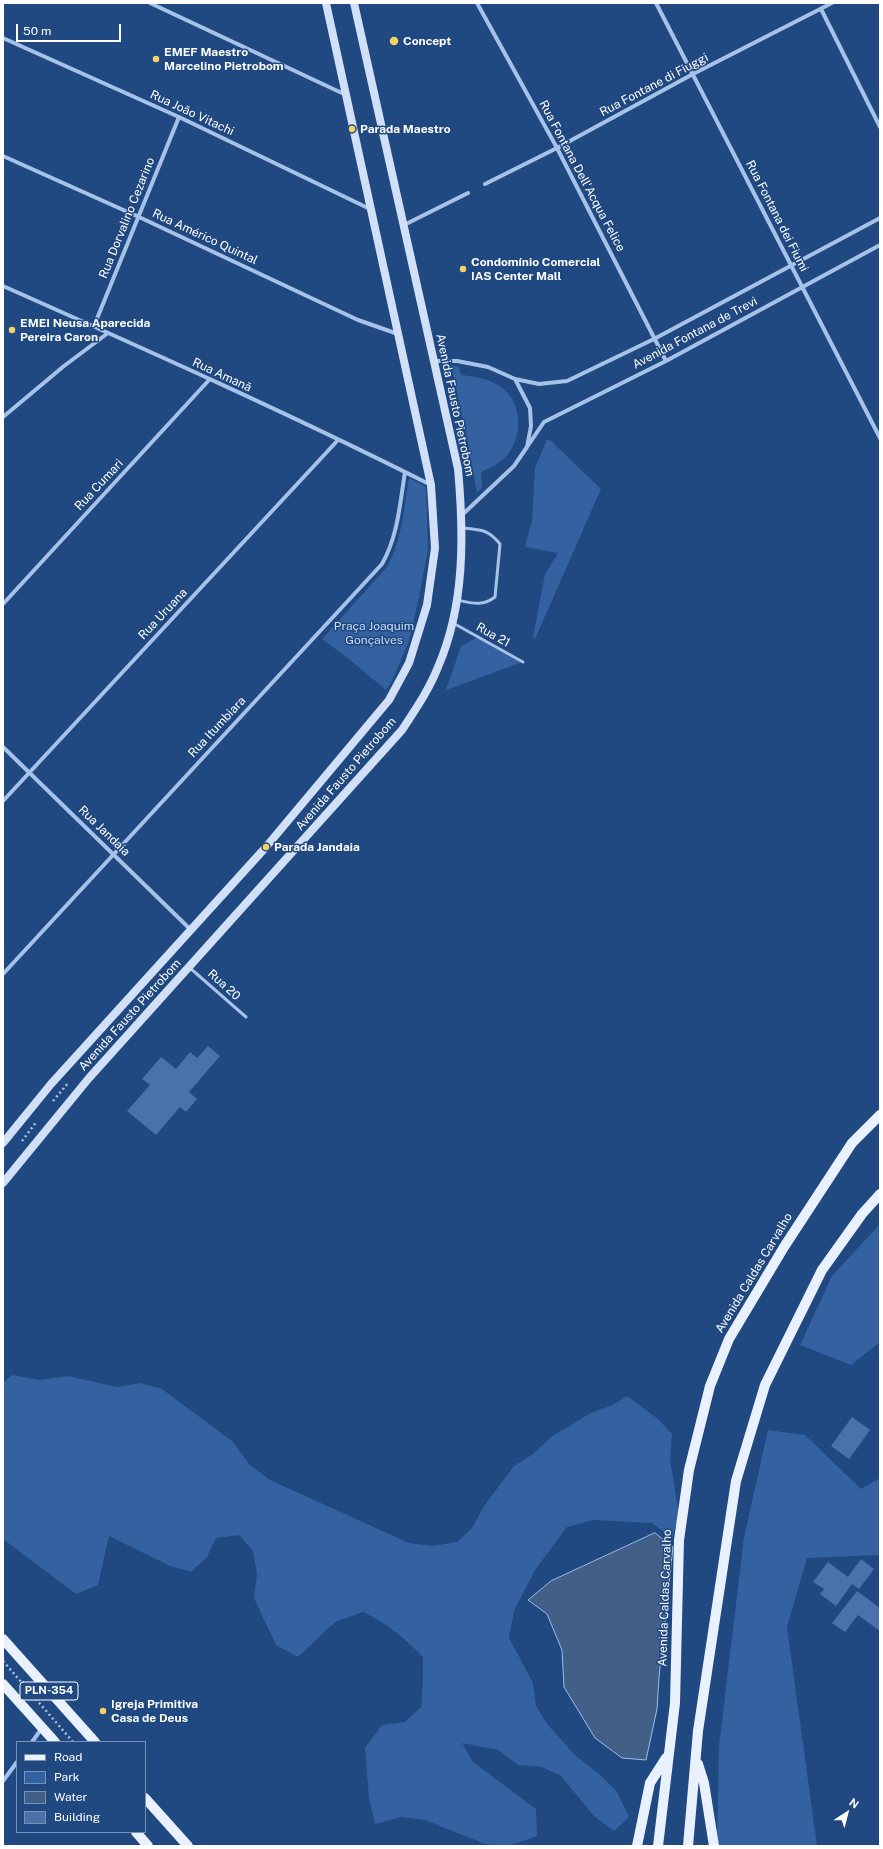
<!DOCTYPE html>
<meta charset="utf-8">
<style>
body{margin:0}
#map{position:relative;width:883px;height:1849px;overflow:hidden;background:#204881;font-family:"Public Sans",sans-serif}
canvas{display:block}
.frame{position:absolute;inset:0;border:4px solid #fff;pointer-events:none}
.legend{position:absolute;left:16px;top:1741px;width:130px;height:92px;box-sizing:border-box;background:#204881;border:1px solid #7991b3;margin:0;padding:5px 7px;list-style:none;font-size:12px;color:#fff}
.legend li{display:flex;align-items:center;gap:8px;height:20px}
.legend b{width:20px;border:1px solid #7991b3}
.north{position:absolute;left:827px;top:1793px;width:40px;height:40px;-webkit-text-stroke:3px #204881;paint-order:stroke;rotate:36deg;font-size:11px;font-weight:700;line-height:16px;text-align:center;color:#fff}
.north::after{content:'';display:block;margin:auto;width:14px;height:18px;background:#fff;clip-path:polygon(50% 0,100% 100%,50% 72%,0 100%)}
.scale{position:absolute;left:16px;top:24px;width:105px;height:18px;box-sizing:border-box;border:2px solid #fff;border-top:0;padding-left:5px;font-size:12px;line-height:14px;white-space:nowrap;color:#fff;-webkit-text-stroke:3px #204881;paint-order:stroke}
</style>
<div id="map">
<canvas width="883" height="1849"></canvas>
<div class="frame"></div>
<ul class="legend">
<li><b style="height:5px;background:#e9f0fe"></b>Road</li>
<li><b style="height:11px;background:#34619f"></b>Park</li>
<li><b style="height:11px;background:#425f88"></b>Water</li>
<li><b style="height:11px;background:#4971aa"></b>Building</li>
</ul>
<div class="north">N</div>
<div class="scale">50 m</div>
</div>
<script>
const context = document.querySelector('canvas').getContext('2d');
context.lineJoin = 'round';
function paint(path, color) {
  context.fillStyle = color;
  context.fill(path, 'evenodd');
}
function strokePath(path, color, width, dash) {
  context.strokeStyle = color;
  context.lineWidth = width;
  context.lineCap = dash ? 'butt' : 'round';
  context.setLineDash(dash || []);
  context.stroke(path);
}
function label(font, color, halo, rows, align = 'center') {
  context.font = font + ' "Public Sans",sans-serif';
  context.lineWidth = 3;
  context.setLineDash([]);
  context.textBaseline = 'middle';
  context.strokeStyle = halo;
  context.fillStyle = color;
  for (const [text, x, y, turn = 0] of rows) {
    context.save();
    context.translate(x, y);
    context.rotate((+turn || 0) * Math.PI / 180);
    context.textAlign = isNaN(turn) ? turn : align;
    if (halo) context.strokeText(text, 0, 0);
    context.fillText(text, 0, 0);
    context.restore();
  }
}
paint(new Path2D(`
 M451 365 459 367 461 375C473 376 485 378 496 384 522 398 524 431 509 453 502 463 491 467 481 472L482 487 477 493 467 438Z
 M547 439 551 441 601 489 535 639 533 637 545 574 558 553 525 547 532 520 535 468Z
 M409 478 426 487 428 550 419 597 409 641 392 681 386 690 349 659 322 639 387 567C402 540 404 508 409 478Z
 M478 637 523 662 446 690 461 646Z
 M880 1224V1342L851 1365 800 1345 832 1276Z
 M12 1375 39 1380 68 1376 117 1387 140 1383 162 1389 232 1441 250 1465 270 1480 409 1543 433 1546 457 1542 472 1528 484 1506 514 1466 533 1454 551 1437 589 1414 612 1405 627 1396 658 1419 672 1434 670 1459 679 1515 672 1538 652 1523 593 1520 567 1527 535 1570 514 1611 509 1638 533 1683 536 1706 548 1725 576 1756 599 1774 617 1792 629 1817 614 1831 594 1816 561 1776 542 1767 518 1765 498 1750 462 1743 473 1762 536 1809 537 1836 509 1846 485 1844 425 1820 401 1817 375 1824 369 1798 365 1748 382 1725 405 1722 421 1707 423 1683V1657C404 1638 387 1623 363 1612L335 1622 298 1657 276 1645 254 1598 257 1574 253 1551 239 1535 216 1538 207 1557 191 1572 170 1566 109 1536 98 1585 76 1594 3 1539V1383Z
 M768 1430 805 1435 861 1489 880 1478V1555L807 1558 787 1627 817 1846H717L719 1746 744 1537Z`), '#34619f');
const water = new Path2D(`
 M655 1533 673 1547 659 1677 657 1709 646 1760 622 1758 595 1738 564 1687 562 1650 547 1614 528 1600 551 1581Z`);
paint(water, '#425f88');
strokePath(water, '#9abde9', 1);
paint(new Path2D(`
 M208 1046 220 1056 189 1092 197 1099 186 1112 180 1107 156 1135 127 1111 150 1085 142 1079 161 1057 176 1069 190 1052 197 1058Z
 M852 1417 870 1430 849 1459 831 1446Z
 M861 1559 874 1569 859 1589 852 1584 836 1606 820 1594 824 1589 813 1582 828 1562 848 1577Z
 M857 1591 880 1608V1631L858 1615 845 1632 832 1623Z`), '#4971aa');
strokePath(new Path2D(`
 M53 1101 69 1082
 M22 1141 37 1121
 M3 1661 73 1742`), '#a6c2e8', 2.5, [2, 3]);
strokePath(new Path2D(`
 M457 600C472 603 482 607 495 597L500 544C488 529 481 530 463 528
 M453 623 523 662
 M190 968 246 1017`), '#a6c2e8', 3);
strokePath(new Path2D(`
 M150 3 344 94
 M477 3 557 148 666 361
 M656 3 880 438
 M821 9 880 127
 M3 38 179 117 370 209
 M3 156 139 217 358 320 398 334
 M485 184 557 148 693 74 832 3
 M404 225 468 193
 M3 286C147 350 290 414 431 485
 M94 326 179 117
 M433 361H457L488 367 515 379 530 408 531 426 527 447 514 466 462 515
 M515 379 539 384 567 381 654 339 880 218
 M3 417 64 366 108 333
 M527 447 544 422 666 361 880 245
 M3 604 209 380
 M3 747 190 929
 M3 801 338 440
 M3 974 382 564C398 536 400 503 405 472
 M32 1742 42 1728
 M3 1781 17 1762`), '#a6c2e8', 4);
strokePath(new Path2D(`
 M3 1143 51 1084 266 847 389 700 409 663 427 605 435 548 431 485 326 3
 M3 1183 89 1078 402 730C415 710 429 690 438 667 465 605 464 535 458 469L354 3`), '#d1e0f6', 8);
strokePath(new Path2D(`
 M3 1639 95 1742
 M3 1684 55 1742
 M698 1764 704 1783 714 1846
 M145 1798 188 1846
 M136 1832 148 1846
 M637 1846 650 1783 666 1758
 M658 1846 675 1703 679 1540 689 1470 710 1386 729 1339 784 1247 852 1143 880 1115
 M688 1846 698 1731 736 1481 765 1385 822 1270 862 1214 880 1194`), '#e9f0fe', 10);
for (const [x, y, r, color] of [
 [394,41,5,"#f5d067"],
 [156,59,4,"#f5d067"],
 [352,129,4,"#f5d067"],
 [463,269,4,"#f5d067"],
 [12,330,4,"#f5d067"],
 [266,847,4,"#f5d067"],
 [103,1711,4,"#f5d067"]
]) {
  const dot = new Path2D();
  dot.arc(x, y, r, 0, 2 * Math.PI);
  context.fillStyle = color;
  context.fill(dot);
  strokePath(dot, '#204881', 1.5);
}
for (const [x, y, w] of [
 [49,1691,58]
]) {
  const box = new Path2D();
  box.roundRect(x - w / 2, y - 9, w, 18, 3);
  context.fillStyle = '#204881';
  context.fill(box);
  strokePath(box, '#fff', 1);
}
label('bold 11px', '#fff', null, [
 ["PLN-354",49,1691]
]);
label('bold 12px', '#fff', '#204881', [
 ["Concept",403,41],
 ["EMEF Maestro",164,52],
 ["Marcelino Pietrobom",164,66],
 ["Parada Maestro",360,129],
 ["Condomínio Comercial",471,262],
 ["IAS Center Mall",471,276],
 ["EMEI Neusa Aparecida",20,323],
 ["Pereira Caron",20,337],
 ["Parada Jandaia",274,847],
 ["Igreja Primitiva",111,1704],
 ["Casa de Deus",111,1718]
], 'left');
label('12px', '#fff', '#204881', [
 ["Rua Fontane di Fiuggi",654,85,-28],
 ["Rua João Vitachi",192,113,25],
 ["Rua Fontana Dell'Acqua Felice",582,176,62],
 ["Rua Fontana dei Fiumi",777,216,63],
 ["Rua Dorvalino Cezarino",127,218,-68],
 ["Rua Américo Quintal",205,237,25],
 ["Avenida Fontana de Trevi",695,333,-28],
 ["Rua Amanã",222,375,25],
 ["Avenida Fausto Pietrobom",455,405,78],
 ["Rua Cumari",99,485,-47],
 ["Rua Uruana",163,614,-47],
 ["Rua 21",493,635,29],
 ["Rua Itumbiara",217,727,-47],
 ["Avenida Fausto Pietrobom",346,774,-49],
 ["Rua Jandaia",104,831,44],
 ["Rua 20",224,985,42],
 ["Avenida Fausto Pietrobom",130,1015,-48],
 ["Avenida Caldas Carvalho",754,1273,-59],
 ["Avenida Caldas Carvalho",665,1598,-88]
]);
label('12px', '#caddf6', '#204881', [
 ["Praça Joaquim",374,626],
 ["Gonçalves",374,640]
]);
</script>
